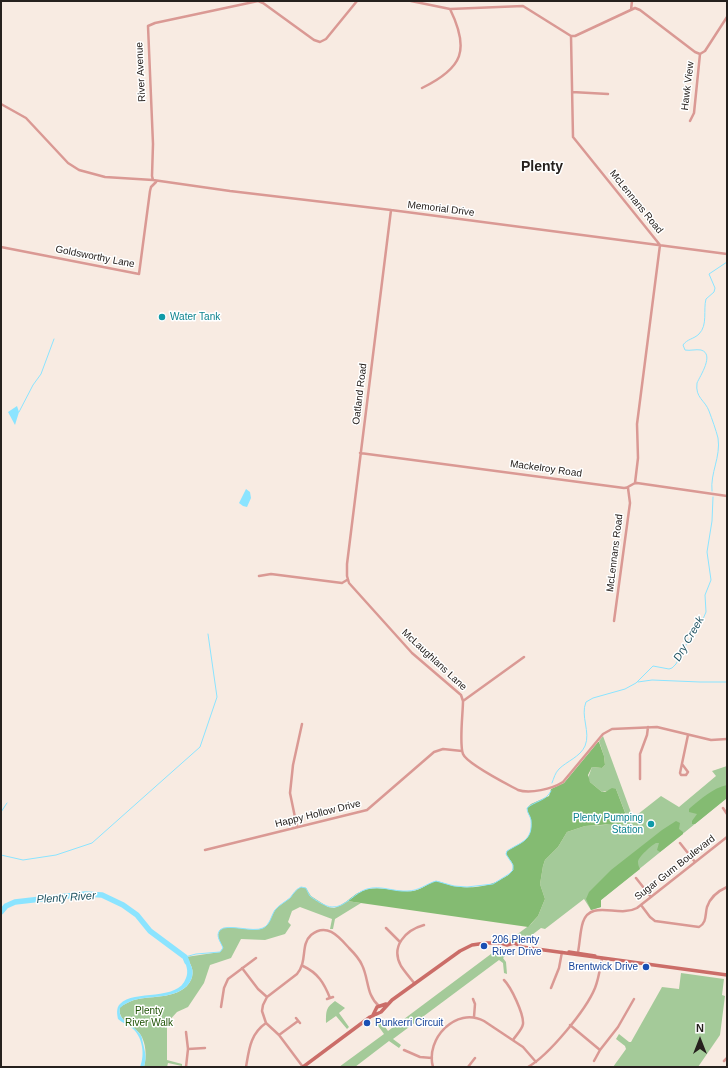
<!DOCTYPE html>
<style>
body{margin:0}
#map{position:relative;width:728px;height:1068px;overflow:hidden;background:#f8ebe2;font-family:Arial,sans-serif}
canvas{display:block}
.frame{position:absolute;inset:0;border:2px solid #26211e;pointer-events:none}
.north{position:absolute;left:680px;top:1020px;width:40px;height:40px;-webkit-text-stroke:3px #fff;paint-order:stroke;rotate:0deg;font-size:11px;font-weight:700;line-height:16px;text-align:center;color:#26211e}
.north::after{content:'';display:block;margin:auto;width:14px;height:18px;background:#26211e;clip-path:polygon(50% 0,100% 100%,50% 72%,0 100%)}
</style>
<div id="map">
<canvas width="728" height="1068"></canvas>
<div class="frame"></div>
<div class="north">N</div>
</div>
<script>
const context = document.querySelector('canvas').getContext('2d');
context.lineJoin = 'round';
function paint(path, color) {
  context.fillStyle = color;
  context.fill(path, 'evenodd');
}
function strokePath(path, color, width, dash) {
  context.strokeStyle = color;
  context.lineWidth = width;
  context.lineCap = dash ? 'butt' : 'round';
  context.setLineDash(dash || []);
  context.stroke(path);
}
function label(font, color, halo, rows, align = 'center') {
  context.font = font + ' Arial,sans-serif';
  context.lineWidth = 3;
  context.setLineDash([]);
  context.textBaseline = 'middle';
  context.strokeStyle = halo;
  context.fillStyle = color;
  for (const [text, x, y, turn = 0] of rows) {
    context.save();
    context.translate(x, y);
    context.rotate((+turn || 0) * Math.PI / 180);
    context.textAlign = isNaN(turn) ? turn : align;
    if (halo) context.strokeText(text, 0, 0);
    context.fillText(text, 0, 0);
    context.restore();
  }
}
paint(new Path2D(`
 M603 736 633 818 661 796 679 807 716 776 712 771 727 766V798L601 900V907L591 910 584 899 545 929 541 928 519 945 507 943V942L531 924 538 916 545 899 540 884 543 866 545 860 558 847 567 832 585 826 605 825 628 820 616 789 602 792 590 782 588 778 592 767 602 768 605 765 604 756 599 741Z
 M301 887 306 888 311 896 328 907 334 908 339 906 347 901 361 903 335 919 333 929H330L332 919 300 907 292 911 288 922 291 925 285 934 265 940 241 939 231 958 210 965 204 983 188 1007 177 1012 167 1023V1060L182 1064V1066L168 1063 167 1067H144C147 1057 146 1042 140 1034 133 1025 117 1021 120 1007 124 1004 129 1002 134 1000 152 995 181 1000 191 980 195 971 191 964 186 957L220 952 223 948C221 942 215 936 220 930 227 923 253 933 263 928 270 925 271 916 275 910 279 905 285 902 290 898 293 894 296 889 301 887Z
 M499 948 512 950 503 958 506 962 507 974 504 973 503 963 499 960 393 1039 401 1045 399 1048 389 1041 355 1067H339L384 1034 374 1020 378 1017 388 1031Z
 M681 973 724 979 722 995 725 996 720 1035 698 1067H613L626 1049 625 1046 616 1039 619 1034 629 1042H631L662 987 679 989Z
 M335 1001 345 1008 339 1013 349 1027 347 1029 336 1016 326 1023C326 1010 326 1008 335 1001Z`), '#a4ca99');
paint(new Path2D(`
 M598 742H599L604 756 605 765 602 768 592 767 588 775 590 782 602 792H605L612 788 616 789 629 823 585 826 567 832 558 847 545 860 543 866 540 884 545 899 538 916 528 927 347 901C351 898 355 894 360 892 377 883 395 893 413 891 421 890 428 883 436 881 442 882 448 885 454 886 470 889 490 887 503 878 507 876 513 873 513 867 513 861 508 859 506 854L507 851C521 842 533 841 531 820 530 815 527 813 527 808L531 804 549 796 551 789 564 783Z
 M727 785V798L695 824H692V821L697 814 689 812V809L690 808C701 799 713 788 727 785Z
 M676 821 680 823 679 829 683 832V834L660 852 657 850 659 843H656C652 845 638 857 638 862 638 865 639 867 640 869L601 900V907L591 910 586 899 589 892 611 870 662 830Z`), '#84bb72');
paint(new Path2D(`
 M17 406 19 412 15 425 8 412Z
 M246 489 250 492 251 498 247 507 243 506 239 503Z
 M186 957C191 964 195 971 191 980 181 1000 151 995 134 1000 129 1002 124 1004 120 1008 117 1021 133 1024 140 1034 142 1036 142 1039 143 1043 145 1052 147 1057 144 1067H140C145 1055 143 1037 132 1028 127 1024 122 1023 118 1019 117 1014 116 1008 120 1004 134 989 178 1002 186 978 189 972 186 963 183 958Z`), '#8be4ff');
strokePath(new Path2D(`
 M19 412 33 385 41 374 54 339
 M712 491C710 473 721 457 718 438 716 430 712 419 709 411 705 400 695 398 697 383 700 376 715 354 701 350 696 349 690 351 685 350L683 345C687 339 694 339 699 334 708 325 703 310 706 299L714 292 715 288 709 274 727 262
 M638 682 652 680 700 682H727
 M552 783C554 778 555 773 559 769 567 761 580 757 585 746 591 732 580 716 586 702L593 698 625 689 636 683 653 666 669 669 672 668 676 664 687 643 703 619 706 612 705 595 711 580 707 552 712 521 713 497
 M1 812 7 803
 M1 855 23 860 56 855 92 843 200 747 217 697 208 634
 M185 957 196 954 220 952 223 948C221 942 215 936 220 930 227 923 253 933 263 928 270 925 271 916 275 910 279 905 285 902 290 898 293 894 296 889 301 887L306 888C307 890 308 893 310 896 315 900 326 907 332 907 345 908 355 892 367 889 381 885 394 892 407 891 419 891 426 884 436 881L454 886 467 887 493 884 509 874 513 870V865L506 854 507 851C521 842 533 841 531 820 530 815 527 813 527 808 535 801 546 801 551 791`), '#8be4ff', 1);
strokePath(new Path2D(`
 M1 912 6 906 15 902 85 894 102 895 123 905 137 915 150 931 185 957 187 962`), '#8be4ff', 5.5);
strokePath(new Path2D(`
 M411 1 450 9 523 6 571 36H575L635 8 640 10 695 52 700 54 705 51 727 17
 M631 10 632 1
 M571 36 573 137 660 245 637 424 638 458 635 483
 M422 88C463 68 470 50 450 9
 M572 92 608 94
 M1 104 26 118 68 163 79 170 105 177 153 180 230 191 391 210 727 254
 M690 121 694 113 700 54
 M153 180 152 176 153 144 148 26 155 23 258 1 263 3 314 40 320 42 326 39 357 1
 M391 210 347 564V576L349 583 412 653 461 695 463 701C463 713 459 744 463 754 467 764 507 784 518 790 530 794 552 789 563 782L603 734 612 729 657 727 711 740 727 739
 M1 247 139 274 150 191 151 187 156 182
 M360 453 624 488C630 488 631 483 637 483L727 496
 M259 576 271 574 342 583 347 580
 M614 621 630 503 628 488
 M463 701 524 657
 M682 764 688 772 686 775H681L680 773 688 735
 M640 779V754L647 735 648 727
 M723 808 727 814
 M297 827 290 793 293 765 302 724
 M680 843 695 862
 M205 850 367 810 434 752 443 749 462 751
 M636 878 651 897
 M641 905 650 917 655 921 699 927C707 923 705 914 707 907 710 898 718 891 727 887
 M386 928 400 942
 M578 952C580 942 580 931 583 922 591 899 619 918 637 908L727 837
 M303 966C318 973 324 983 330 998
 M242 968 258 989 267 997
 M504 980C511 987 524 1014 523 1024 522 1030 516 1035 513 1040
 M415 984C410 978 405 972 401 966 390 946 406 930 424 925
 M551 988 559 968 562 952
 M327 999 333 997
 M473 999 475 1004 474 1017
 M221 1007 224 988 228 979 256 958
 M296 1018 300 1023
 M570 1025 600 1050
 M279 1035 298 1021
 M188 1049 205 1048
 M404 1050 420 1057 432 1058
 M594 1061 600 1050 618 1027 634 999
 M724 1061 727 1058
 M186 1067 188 1049 186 1032
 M246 1067C249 1050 250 1034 266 1023
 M303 1067 279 1035 266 1023 262 1011 263 1005 267 997 297 974C308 961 300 945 311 935 327 922 339 937 349 948 354 953 359 958 362 965 369 979 366 995 379 1006
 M433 1067C425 1039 456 1006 484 1021L523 1047 536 1062
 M468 1067 475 1058
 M528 1067C549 1055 586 1010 595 988 599 978 600 968 602 958`), '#da9994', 2.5);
strokePath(new Path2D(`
 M522 947 727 975
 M569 952 595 956
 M373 1015 377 1007 386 1004
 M303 1067 370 1017 381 1012 392 1000 460 951 472 945 486 943H501L507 945 514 943 523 947`), '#cb6d68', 3.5);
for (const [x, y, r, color] of [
 [162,317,4,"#0f9aa8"],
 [651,824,4,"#0f9aa8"],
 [484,946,4,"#1a4fb4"],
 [646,967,4,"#1a4fb4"],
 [367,1023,4,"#1a4fb4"]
]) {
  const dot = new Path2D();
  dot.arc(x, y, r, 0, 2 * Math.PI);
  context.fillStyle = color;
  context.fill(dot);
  strokePath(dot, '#fff', 1.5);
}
label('10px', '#26211e', '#fff', [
 ["River Avenue",141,72,-93],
 ["Hawk View",688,86,-83],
 ["McLennans Road",636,202,51],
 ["Memorial Drive",441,209,7],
 ["Goldsworthy Lane",95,257,11],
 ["Oatland Road",360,394,-83],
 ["Mackelroy Road",546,469,8],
 ["McLennans Road",615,553,-83],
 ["McLaughlans Lane",434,660,43],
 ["Happy Hollow Drive",318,814,-14],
 ["Sugar Gum Boulevard",675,868,-38]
]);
label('10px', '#0d838f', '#fff', [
 ["Water Tank",170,317],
 ["Plenty Pumping",643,818,"right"],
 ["Station",643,830,"right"]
], 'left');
label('10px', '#164399', '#fff', [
 ["206 Plenty",492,940],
 ["River Drive",492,952],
 ["Brentwick Drive",638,967,"right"],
 ["Punkerri Circuit",375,1023]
], 'left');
label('10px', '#1e5204', '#fff', [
 ["Plenty",149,1011],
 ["River Walk",149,1023]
]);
label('italic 11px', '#1f5260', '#fff', [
 ["Dry Creek",689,639,-60],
 ["Plenty River",66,898,-4]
]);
label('bold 14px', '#26211e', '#fff', [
 ["Plenty",542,167]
]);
</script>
